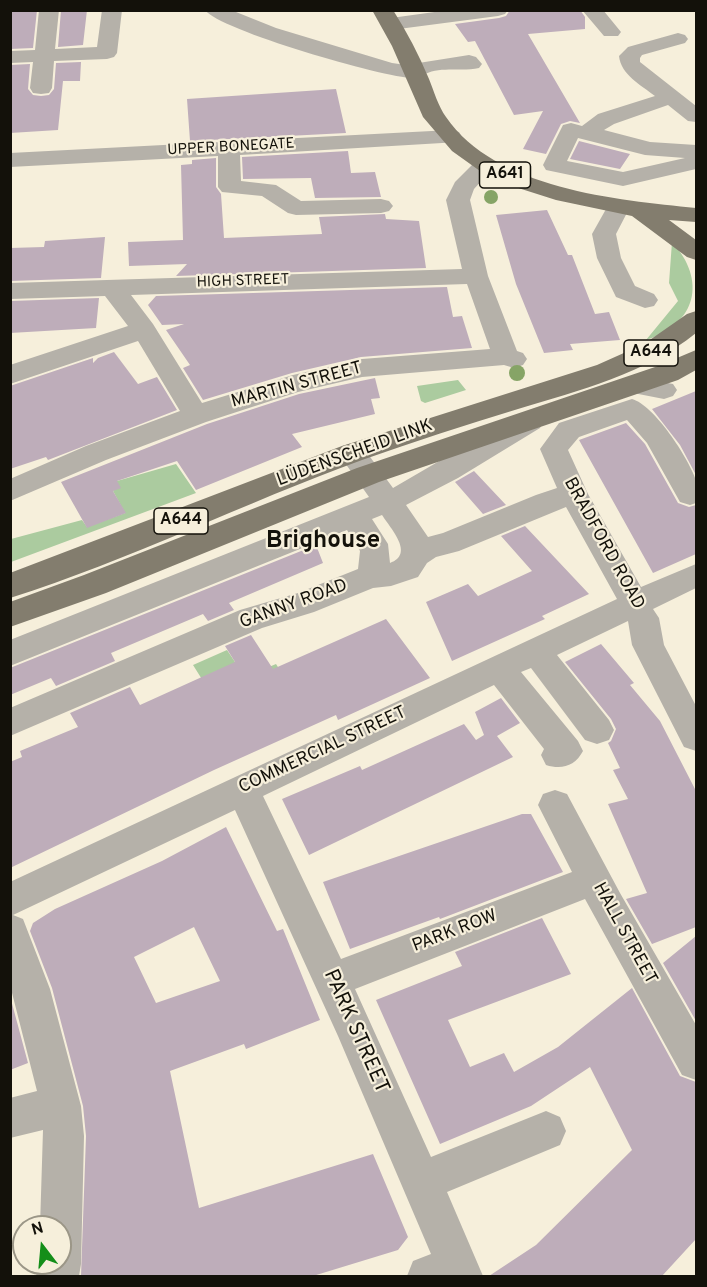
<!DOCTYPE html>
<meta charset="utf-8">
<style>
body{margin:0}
#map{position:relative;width:707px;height:1287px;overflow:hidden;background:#f6efdb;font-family:Overpass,sans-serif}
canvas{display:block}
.frame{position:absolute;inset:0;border:12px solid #13110a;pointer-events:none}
.north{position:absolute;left:12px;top:1215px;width:60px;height:60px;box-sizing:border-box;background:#f6efdb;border:2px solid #9b9687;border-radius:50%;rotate:344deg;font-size:16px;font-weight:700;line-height:24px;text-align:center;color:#13110a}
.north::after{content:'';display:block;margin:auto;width:21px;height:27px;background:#148e19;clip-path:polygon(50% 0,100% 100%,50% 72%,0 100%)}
</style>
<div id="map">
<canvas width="707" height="1287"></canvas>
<div class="frame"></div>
<div class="north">N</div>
</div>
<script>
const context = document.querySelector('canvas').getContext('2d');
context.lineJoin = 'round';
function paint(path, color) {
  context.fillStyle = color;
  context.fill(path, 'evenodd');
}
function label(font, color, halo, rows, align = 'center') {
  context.font = font + ' Overpass,sans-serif';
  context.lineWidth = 4.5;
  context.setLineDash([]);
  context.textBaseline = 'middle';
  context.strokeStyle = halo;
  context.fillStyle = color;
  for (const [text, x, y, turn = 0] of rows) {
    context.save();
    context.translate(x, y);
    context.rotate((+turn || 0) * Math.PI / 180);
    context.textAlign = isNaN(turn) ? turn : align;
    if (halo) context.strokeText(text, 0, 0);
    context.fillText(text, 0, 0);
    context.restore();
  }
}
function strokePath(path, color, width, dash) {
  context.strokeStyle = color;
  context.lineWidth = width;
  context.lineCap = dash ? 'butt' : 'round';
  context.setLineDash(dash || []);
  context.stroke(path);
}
paint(new Path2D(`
 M672 242C707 280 697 324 646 340L678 301 669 283Z
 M458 380 466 390 425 403 421 401 417 386Z
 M176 464 196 493 11 562V539L82 520 87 527 125 513 113 491 117 481Z
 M227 650 245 677 276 664 285 678 220 708 193 665Z`), '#abcb9f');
paint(new Path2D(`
 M10 10H37L33 48 10 49Z
 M61 10H87L83 45 58 47Z
 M510 10H580L585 17V29L528 34 580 123 570 121 561 124 546 154 523 149 543 111 514 115 475 41 468 42 455 24 499 18 506 16Z
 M81 62 80 81H63L58 130 10 133V65L30 64 28 89 33 95 41 96 49 95 54 89 56 63Z
 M336 89 346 133 190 141 187 99Z
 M579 141 630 154 620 169 570 159Z
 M348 151 351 173 375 172 381 197 315 198 311 178 243 179 242 157Z
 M216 158V187L221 194 224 238 322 234 319 217 385 214 386 219 419 221 426 268 176 276 187 264 129 266 128 242 183 240 181 165 192 164V160Z
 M547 210 568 255H572L595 314 609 312 620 340 570 344 573 350 544 353 516 284 496 215Z
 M105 237 101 278 10 281V248L44 247 45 241Z
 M447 287 453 317 462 316 472 348 361 357 292 373 203 400 183 368 190 365 166 330 184 324 162 325 148 305 156 296Z
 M99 298 96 328 10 333V301Z
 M114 352 138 384 157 377 177 410 48 460 46 457 10 469V386L93 358V363L98 358Z
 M375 378 380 398 371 399 375 414 292 434 302 447 196 490 177 461 117 481 121 488 113 491 126 513 87 528 61 482 207 424 299 394Z
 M696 391V475L680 445 652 409Z
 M626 423 645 444 678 503 689 507 696 505V554L653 573 579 440Z
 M474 471 506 505 483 514 455 482Z
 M525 526 589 594 542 616 545 619 452 661 426 602 468 584 478 596 532 571 501 536Z
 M316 545 323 563 229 603 234 610 208 621 203 614 111 653 115 661 56 686 51 678 10 695V668Z
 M386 619 430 678 338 720 336 715 214 770 10 868V762L22 757 20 751 78 727 70 713 130 687 140 705 235 662 225 646 251 635 273 669Z
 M601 644 634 683 630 685 660 721 696 791V927L652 944 626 899 647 893 608 804 628 799 613 770 620 768 608 743 611 741 616 729 611 719 565 662Z
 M501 698 520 723 497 736 513 757 309 855 282 799 360 766 362 770 464 724 476 740 484 735 475 712Z
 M522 814H531L563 872 440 919 439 917 350 949 323 882Z
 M226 827 277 931 283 929 320 1020 246 1049 244 1044 170 1071 199 1208 373 1154 408 1237 398 1250 313 1276H81L86 1136 83 1106 52 988 30 931 33 923 55 909 162 861ZM194 927 220 981 156 1003 134 957Z
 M542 918 571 974 448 1020 470 1067 504 1053 514 1072 558 1047 632 988 680 1076 696 1082V1239L662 1276H489L536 1245 632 1150 590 1067 531 1106 440 1144 376 1000 462 966 455 952Z
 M696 936V1021L663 963Z
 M10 996 28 1063 10 1070Z`), '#beadba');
paint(new Path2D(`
 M39 10H59L55 49 97 47 102 10H122L117 53 114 57 107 59 54 61 52 88 49 93 41 94 33 93 30 88 33 62 10 63V51L35 50Z
 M205 10H231L276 28 392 63 406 65 469 55 476 57 482 64 479 68C463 72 442 66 425 74 421 76 419 78 413 78 385 78 219 30 205 10Z
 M449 10H508L505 14 498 16 391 30 384 28 381 24 384 20 391 18Z
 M582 10H603L621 32 618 36H604Z
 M678 33 685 35 688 39 685 43 642 55 640 58V62L696 106V122L688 121 668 105 614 124 604 130 650 142 696 145V169L623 186 546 170 543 165 563 125 571 123 582 126 598 114 655 96C641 85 621 75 619 56L628 47ZM578 138 645 155 685 158 623 172 567 161Z
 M451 130 459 132 462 137 459 142 240 155 241 181 276 185 301 201 381 199 389 201 393 206 389 211 381 213 296 215 288 213 262 196 222 192 218 187V156L10 167V153Z
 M485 158 493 160 496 165 474 189 470 200 488 276 517 351 523 353 527 359 523 365 514 368 504 365 362 377 298 392 206 422 106 460 10 501V479L86 446 180 411 138 341 10 384V365L128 326 105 296 10 299V283L462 269 446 200 455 182 477 160ZM467 284 490 349 362 359 293 375 202 403 153 324 131 295Z
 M618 200 626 202 630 207 616 234 621 258 635 286 654 294 658 300 654 306 645 308 616 297 597 258 592 234 610 202Z
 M632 376 673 384 677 390 673 396 664 399 623 391 619 385 623 379Z
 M632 399C654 405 688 457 696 480 698 486 696 496 696 503L690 505 680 502 647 443 627 420 579 437 568 450 588 494 641 587 696 564V588L653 609 659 618 664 645 696 706V751L684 747 632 645 628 621 557 655 609 720 614 730 609 740 597 744 585 740 531 668 521 672 578 741 583 751C575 766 562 770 546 765L541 755 544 749 494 685 263 796 341 959 572 872 538 805 543 794 555 790 567 794 620 893 696 1025V1080L682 1075 585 899 355 989 431 1157 546 1111 560 1117 566 1131 560 1145 447 1192 483 1276H407L413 1261 431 1254 338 1036 235 810 13 915 23 919 50 989 81 1106 84 1136 81 1264 79 1276H36L39 1263H60V1227H40L43 1130 10 1138V1098L37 1091 10 985V882L617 599 566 507 459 551 436 557 427 563 418 577 391 586 373 588 314 612 262 628 10 736V708L240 610 298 593 358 569 360 551 347 530 10 666V640L369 497 338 453 342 446 352 443 362 446 393 488 520 414 530 412 540 414 544 421 540 428 458 478 406 505 428 537 443 533 536 495 557 488 540 449 559 423ZM382 515C391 529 415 554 390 563L388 544 372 519Z`), '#b5b1a9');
paint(new Path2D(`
 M372 10H393C407 32 419 55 429 79 434 91 438 106 446 117 495 189 617 200 696 208V222L669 220 696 240V260L687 257 632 216 556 200 512 186 480 171 452 151 423 117 392 46Z
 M696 311V333C645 374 580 390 518 409 465 425 413 442 362 460 244 503 130 560 10 598V573L342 446 597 365 644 344 687 314Z
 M696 350V370L678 380 379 482 106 593 10 627V602L84 575 357 468 658 366Z`), '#837d6e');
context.fillStyle = '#86a466';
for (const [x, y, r] of [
 [491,197,7],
 [517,373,8]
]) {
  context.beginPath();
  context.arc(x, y, r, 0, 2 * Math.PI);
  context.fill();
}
label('15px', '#13110a', '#f6efdb', [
 ["UPPER BONEGATE",231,148,-3],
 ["HIGH STREET",243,282,-2]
]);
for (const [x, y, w] of [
 [505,175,51],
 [651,353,54],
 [181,521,54]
]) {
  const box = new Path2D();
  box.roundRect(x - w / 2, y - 13, w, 26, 4.5);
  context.fillStyle = '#f6efdb';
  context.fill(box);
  strokePath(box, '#13110a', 1.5);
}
label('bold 16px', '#13110a', null, [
 ["A641",505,175],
 ["A644",651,353],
 ["A644",181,521]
]);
label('18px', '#13110a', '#f6efdb', [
 ["MARTIN STREET",297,386,-15],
 ["LÜDENSCHEID LINK",355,454,-20],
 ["BRADFORD ROAD",603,544,61],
 ["GANNY ROAD",294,605,-20],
 ["COMMERCIAL STREET",323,751,-25],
 ["PARK ROW",455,932,-21],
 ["HALL STREET",624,934,61]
]);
label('21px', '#13110a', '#f6efdb', [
 ["PARK STREET",355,1032,66]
]);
label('bold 24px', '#13110a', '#f6efdb', [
 ["Brighouse",323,542]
]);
</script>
